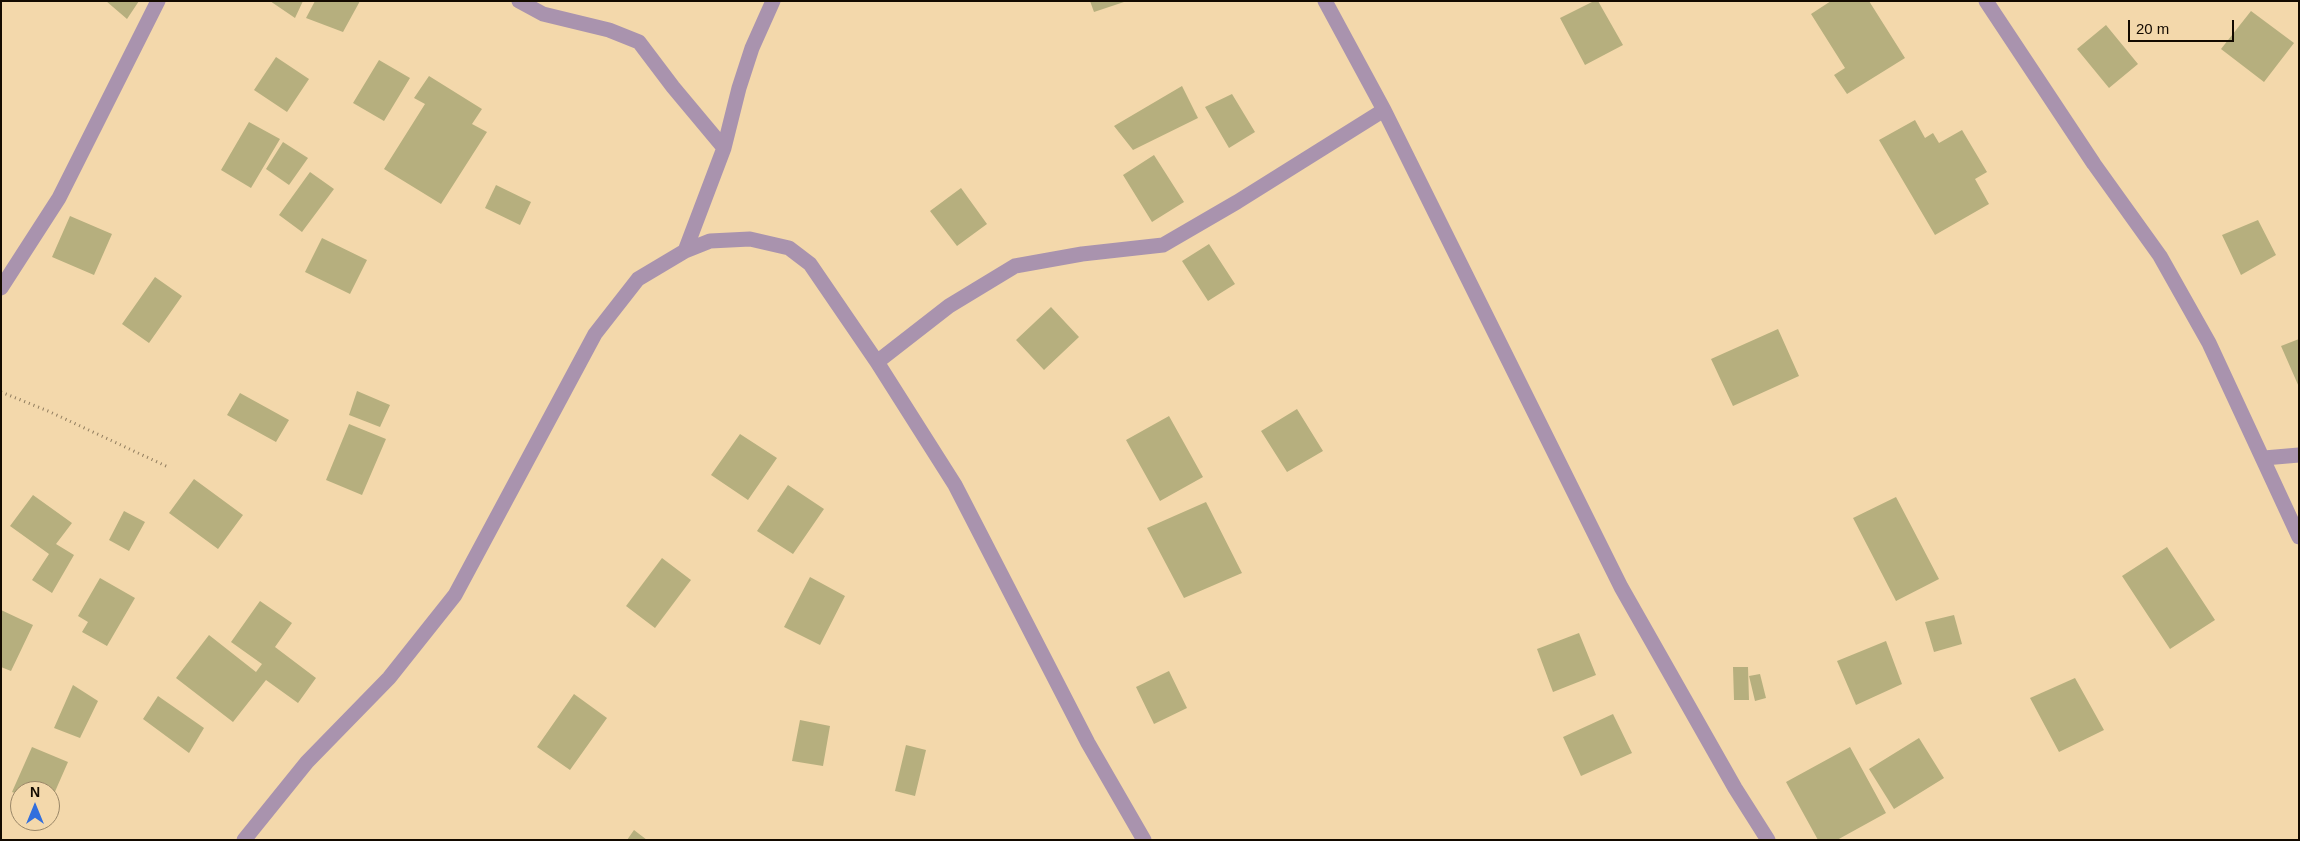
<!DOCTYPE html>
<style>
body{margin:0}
#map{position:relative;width:2300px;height:841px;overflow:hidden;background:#f3d8ab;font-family:Helvetica,sans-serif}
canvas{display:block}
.frame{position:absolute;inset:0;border:2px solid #130a00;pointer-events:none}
.north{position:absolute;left:10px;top:781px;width:50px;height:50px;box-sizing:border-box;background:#f3d8ab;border:1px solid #998667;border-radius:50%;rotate:0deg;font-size:14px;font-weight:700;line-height:20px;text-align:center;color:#130a00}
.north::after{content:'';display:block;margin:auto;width:18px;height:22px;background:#326fdd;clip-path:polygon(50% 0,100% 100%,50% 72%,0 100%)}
.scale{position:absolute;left:2128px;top:20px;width:106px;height:22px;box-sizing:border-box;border:2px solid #130a00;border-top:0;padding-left:6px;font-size:15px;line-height:18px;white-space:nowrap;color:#130a00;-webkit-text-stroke:4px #f3d8ab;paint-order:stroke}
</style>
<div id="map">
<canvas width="2300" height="841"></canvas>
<div class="frame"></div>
<div class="north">N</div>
<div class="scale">20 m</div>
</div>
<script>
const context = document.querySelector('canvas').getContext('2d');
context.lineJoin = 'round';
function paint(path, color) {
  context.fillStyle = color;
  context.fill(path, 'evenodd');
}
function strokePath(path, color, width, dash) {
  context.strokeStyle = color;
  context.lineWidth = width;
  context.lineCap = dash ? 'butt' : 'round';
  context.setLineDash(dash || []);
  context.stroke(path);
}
paint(new Path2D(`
 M106 1H139L127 19Z
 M270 1H303L295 18Z
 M315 1H360L343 32 306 18Z
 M1090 1H1124V2L1094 12Z
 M1594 1H1598L1623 45 1585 65 1560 18Z
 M1831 1H1869L1905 58 1847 94 1834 75 1845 68 1811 14Z
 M2251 11 2294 43 2264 82 2221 49Z
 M2106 25 2138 64 2109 88 2077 49Z
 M276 57 309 79 287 112 254 90Z
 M379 60 410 78 384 121 353 103Z
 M429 76 482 109 472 124 487 132 441 204 384 169 425 104 414 98Z
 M1182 86 1198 118 1133 150 1114 126Z
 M1232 94 1255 132 1229 148 1205 107Z
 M1915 120 1925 138 1933 133 1939 143 1962 130 1987 172 1975 179 1989 204 1935 235 1879 140Z
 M249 122 280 139 251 188 221 170Z
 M283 142 308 158 289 185 266 169Z
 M1154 155 1184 202 1152 222 1123 175Z
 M310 172 334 189 302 232 279 215Z
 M496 185 531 202 520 225 485 208Z
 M961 188 987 224 957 246 930 211Z
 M70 216 112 234 94 275 52 257Z
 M2258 220 2276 255 2241 275 2222 235Z
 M322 238 367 260 350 294 305 272Z
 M1209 244 1235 284 1208 301 1182 261Z
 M155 277 182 296 149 343 122 324Z
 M1051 307 1079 337 1044 370 1016 340Z
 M1778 329 1799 376 1733 406 1711 359Z
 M2299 339V387L2281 346Z
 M357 391 390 405 380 427 349 415Z
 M240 393 289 420 276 442 227 415Z
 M1297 409 1323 451 1287 472 1261 431Z
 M1169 416 1203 477 1160 501 1126 440Z
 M349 424 386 439 362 495 326 480Z
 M740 434 777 458 748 500 711 475Z
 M194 479 243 515 218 549 169 513Z
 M788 485 824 509 793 554 757 531Z
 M33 495 72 523 56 544 74 555 52 593 32 580 49 554 10 526Z
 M1896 497 1939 579 1896 601 1853 518Z
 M1206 502 1242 573 1184 598 1147 528Z
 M124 511 145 522 129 551 109 540Z
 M2167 547 2215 620 2170 649 2122 576Z
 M662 558 691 580 655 628 626 606Z
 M810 577 845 596 820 645 784 627Z
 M100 578 135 598 107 646 82 632 88 622 78 616Z
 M260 601 292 623 275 647 316 678 298 703 266 680 233 722 176 678 209 635 256 672 262 664 231 642Z
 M1 610 33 625 11 671 1 667Z
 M1954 615 1962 644 1934 652 1925 622Z
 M1579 633 1596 675 1553 692 1537 649Z
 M1886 641 1902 684 1856 705 1837 661Z
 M1733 667H1748L1749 700H1734Z
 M1169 671 1187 708 1154 724 1136 687Z
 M1760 674 1766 698 1755 701 1749 676Z
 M2075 678 2104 730 2059 752 2030 698Z
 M73 685 98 701 80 738 54 728Z
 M574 694 607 718 570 770 537 747Z
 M158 696 204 728 189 753 143 719Z
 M1613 714 1632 753 1581 776 1563 737Z
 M800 720 830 726 823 766 792 761Z
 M1919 738 1944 778 1894 809 1869 769Z
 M906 745 926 750 915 796 895 791Z
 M32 747 68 762 50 803V791H20V795L12 792Z
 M1850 747 1886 813 1837 840H1818L1786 782Z
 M634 830 647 840H627Z`), '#b6af7e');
strokePath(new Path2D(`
 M1 392 48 411 168 467`), '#8f7c5e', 3, [1, 4]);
strokePath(new Path2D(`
 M519 1 543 14 609 30 639 42 673 87 724 148
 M1325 1 1384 110 1621 587 1735 788 1768 840
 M1986 1 2094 164 2160 256 2209 343 2299 537
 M685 251 724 148 739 88 752 48 773 1
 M1 288 59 198 158 1
 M877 362 949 306 1015 266 1082 254 1163 245 1237 202 1384 110
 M2264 458 2299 455
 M244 840 307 762 389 678 455 595 595 334 638 279 685 251 710 241 750 239 789 248 810 264 877 362 955 485 1088 743 1144 840`), '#a993ae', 15);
</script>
